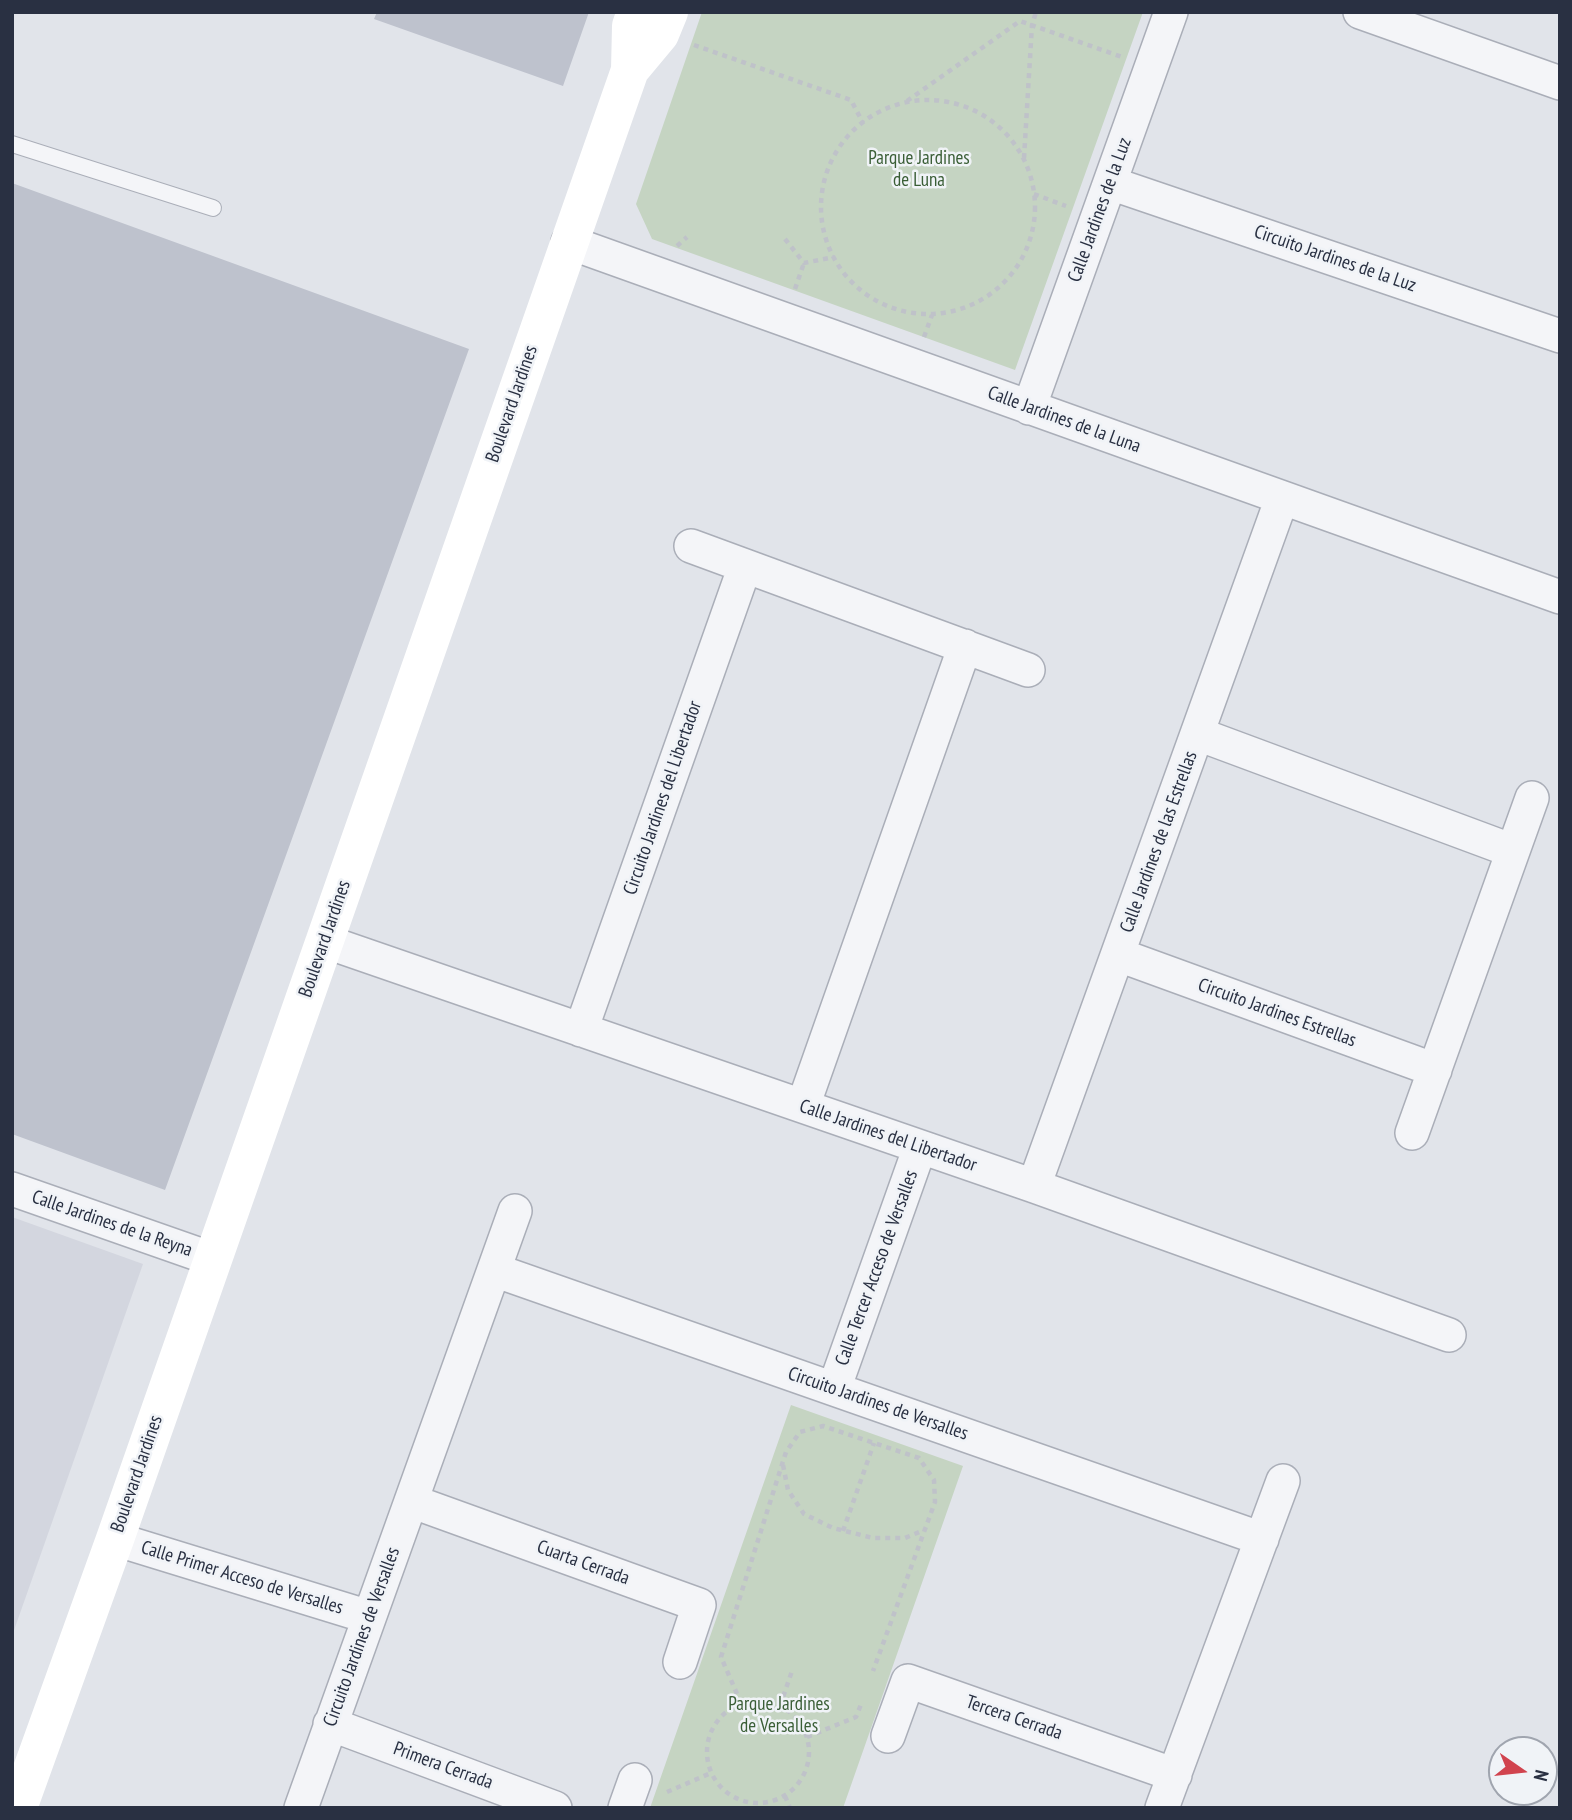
<!DOCTYPE html>
<style>
body{margin:0}
#map{position:relative;width:1572px;height:1820px;overflow:hidden;background:#e1e4ea;font-family:"PT Sans Narrow",sans-serif}
canvas{display:block}
.frame{position:absolute;inset:0;border:14px solid #293042;pointer-events:none}
.north{position:absolute;left:1488px;top:1736px;width:70px;height:70px;box-sizing:border-box;background:#f0f3f7;border:2px solid #a0a5af;border-radius:50%;rotate:104deg;font-size:19px;font-weight:700;line-height:28px;text-align:center;color:#293042}
.north::after{content:'';display:block;margin:auto;width:24px;height:32px;background:#d1434e;clip-path:polygon(50% 0,100% 100%,50% 72%,0 100%)}
</style>
<div id="map">
<canvas width="1572" height="1820"></canvas>
<div class="frame"></div>
<div class="north">N</div>
</div>
<script>
const c = document.querySelector('canvas').getContext('2d');
c.lineJoin = 'round';
function fillPath(path, color) {
  c.fillStyle = color;
  c.fill(path, 'evenodd');
}
function shape(rows) {
  const path = new Path2D();
  for (const r of rows) {
    if (r.length === 3) {
      path.moveTo(r[0] + r[2], r[1]);
      path.arc(r[0], r[1], r[2], 0, 2 * Math.PI);
      continue;
    }
    path.moveTo(r[0], r[1]);
    for (let i = 2; i < r.length; i += 2) path.lineTo(r[i], r[i + 1]);
  }
  return path;
}
function trace(path, color, width, dash) {
  c.strokeStyle = color;
  c.lineWidth = width;
  c.lineCap = dash ? 'butt' : 'round';
  c.setLineDash(dash || []);
  c.stroke(path);
}
function drawText(font, color, halo, rows, align = 'center') {
  c.font = font + ' "PT Sans Narrow",sans-serif';
  c.lineWidth = 5;
  c.setLineDash([]);
  c.textBaseline = 'middle';
  c.strokeStyle = halo;
  c.fillStyle = color;
  for (const [text, x, y, turn = 0] of rows) {
    c.save();
    c.translate(x, y);
    c.rotate((+turn || 0) * Math.PI / 180);
    c.textAlign = isNaN(turn) ? turn : align;
    if (halo) c.strokeText(text, 0, 0);
    c.fillText(text, 0, 0);
    c.restore();
  }
}
fillPath(shape([
 [12,1217,143,1264,12,1636]
]), '#d3d6df');
fillPath(shape([
 [702,12,1143,12,1015,370,652,239,636,204],
 [791,1405,963,1466,843,1808,650,1808]
]), '#c5d4c2');
fillPath(shape([
 [377,12,589,12,563,86,374,19],
 [12,183,469,349,165,1190,12,1134]
]), '#bec2cd');
const lane = shape([
 [12,144,213,208]
]);
const street = shape([
 [1360,12,1560,83],
 [1110,183,1560,336],
 [568,242,1560,597],
 [1029,408,1171,12],
 [691,546,1028,670],
 [1198,734,1513,851],
 [324,941,1034,1186,1449,1335],
 [1119,955,1435,1070],
 [581,1030,745,566],
 [803,1106,965,646],
 [1412,1133,1532,798],
 [1034,1186,1282,498],
 [12,1189,212,1259],
 [494,1270,1262,1539],
 [834,1389,920,1147],
 [411,1501,699,1605,680,1662],
 [115,1539,369,1617],
 [330,1724,555,1808],
 [888,1736,908,1681,1175,1775],
 [301,1808,515,1211],
 [625,1808,635,1780],
 [1162,1808,1283,1481]
]);
trace(lane, '#aaaeb8', 18);
trace(street, '#aaaeb8', 36);
trace(shape([
 [694,45,851,100,863,123],
 [928,207,107],
 [907,101,1020,21,1122,57],
 [1024,158,1032,25,1036,12],
 [1034,194,1066,206],
 [785,239,804,263,834,257],
 [677,246,687,237],
 [795,289,804,263],
 [924,337,932,315],
 [783,1465,788,1490,804,1514,833,1528,873,1538,905,1538,924,1530],
 [843,1531,874,1443],
 [758,1752,51],
 [741,1703,721,1657,786,1452,800,1432,823,1426,919,1458,934,1480,935,1502,873,1671],
 [780,1706,792,1671],
 [807,1737,856,1717,862,1702],
 [667,1792,711,1773],
 [785,1796,790,1808]
]), '#bfc2c9', 4.5, [5, 5]);
trace(lane, '#f4f5f8', 16);
trace(street, '#f4f5f8', 33);
trace(shape([
 [630,70,660,34,669,12],
 [18,1808,115,1539,630,70,631,26,636,12]
]), '#fff', 38);
drawText('19px', '#3a5e36', '#f0f3f7', [
 ["Parque Jardines",919,159],
 ["de Luna",919,181],
 ["Parque Jardines",779,1705],
 ["de Versalles",779,1727]
]);
drawText('19px', '#293042', '#f0f3f7', [
 ["Calle Jardines de la Luz",1100,210,-70],
 ["Circuito Jardines de la Luz",1335,259,19],
 ["Boulevard Jardines",512,404,-71],
 ["Calle Jardines de la Luna",1064,420,20],
 ["Circuito Jardines del Libertador",663,798,-71],
 ["Calle Jardines de las Estrellas",1159,842,-70],
 ["Boulevard Jardines",325,939,-71],
 ["Circuito Jardines Estrellas",1277,1013,20],
 ["Calle Jardines del Libertador",888,1136,19],
 ["Calle Jardines de la Reyna",112,1224,19],
 ["Calle Tercer Acceso de Versalles",877,1268,-70],
 ["Circuito Jardines de Versalles",878,1404,19],
 ["Boulevard Jardines",137,1474,-71],
 ["Cuarta Cerrada",583,1563,20],
 ["Calle Primer Acceso de Versalles",242,1578,17],
 ["Circuito Jardines de Versalles",362,1637,-70],
 ["Tercera Cerrada",1014,1718,19],
 ["Primera Cerrada",443,1766,20]
]);
</script>
